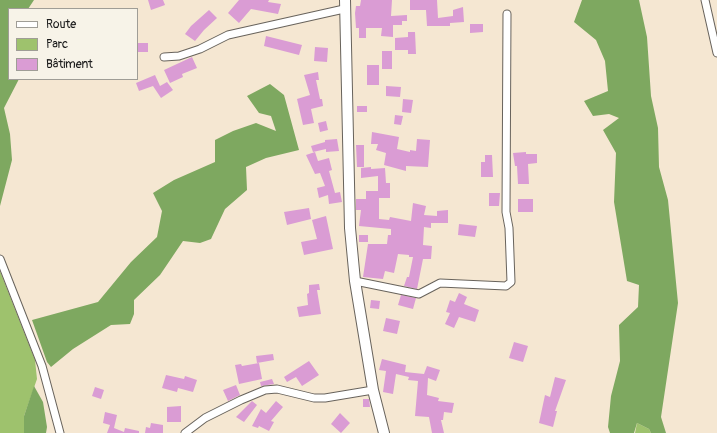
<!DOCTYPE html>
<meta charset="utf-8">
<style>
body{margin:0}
#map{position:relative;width:717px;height:433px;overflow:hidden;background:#f5e7d2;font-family:Pangolin,sans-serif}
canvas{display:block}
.legend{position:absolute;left:8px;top:8px;width:130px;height:72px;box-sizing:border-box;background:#f7f3e8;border:1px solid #9f9d96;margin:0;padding:5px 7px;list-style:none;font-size:12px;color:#1c1c1c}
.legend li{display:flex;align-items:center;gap:8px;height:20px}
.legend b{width:20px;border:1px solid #9f9d96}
</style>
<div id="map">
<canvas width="717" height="433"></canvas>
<ul class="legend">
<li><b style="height:5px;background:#fff"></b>Route</li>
<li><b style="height:11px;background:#9ec26d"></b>Parc</li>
<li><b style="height:11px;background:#da9cd4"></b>Bâtiment</li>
</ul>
</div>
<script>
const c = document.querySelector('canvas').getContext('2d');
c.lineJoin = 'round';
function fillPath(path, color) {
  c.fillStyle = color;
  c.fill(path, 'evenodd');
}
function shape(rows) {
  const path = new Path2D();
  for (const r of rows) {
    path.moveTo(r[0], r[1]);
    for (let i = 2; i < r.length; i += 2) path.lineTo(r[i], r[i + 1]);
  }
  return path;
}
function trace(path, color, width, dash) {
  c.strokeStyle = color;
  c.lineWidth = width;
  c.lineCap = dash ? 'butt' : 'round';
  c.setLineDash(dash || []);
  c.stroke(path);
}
fillPath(shape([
 [0,271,35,360,37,379,24,416,24,433,0,433],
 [637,423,649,429,651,433,635,433]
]), '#9ec26d');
fillPath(shape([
 [0,0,34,0,28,9,9,9,9,79,19,79,4,108,10,134,12,160,0,206],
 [582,0,639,0,647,37,651,96,658,128,659,167,668,200,678,303,661,417,666,433,651,433,649,429,637,423,634,433,610,433,608,427,611,396,620,361,619,325,638,307,639,285,627,281,614,202,616,153,603,130,619,118,609,114,593,116,584,101,608,91,605,61,596,40,574,22],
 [270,84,284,95,299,150,266,158,246,167,247,190,225,209,211,239,200,243,183,241,160,275,134,300,134,314,130,324,111,325,73,349,51,367,47,362,32,320,98,302,131,262,157,237,162,211,153,193,174,180,215,162,215,140,233,131,256,123,276,131,271,116,259,113,247,96],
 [34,386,43,402,47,427,46,433,24,433,24,416]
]), '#7ea860');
fillPath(shape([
 [148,0,163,0,165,5,151,10],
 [239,0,269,0,268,2,281,4,278,14,251,9,239,23,228,13],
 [361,0,392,0,391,16,407,15,407,21,402,21,402,25,393,25,393,37,381,36,382,28,366,28,366,38,359,38,359,28,356,28,355,13,356,6,360,6],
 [410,0,437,0,438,18,453,16,453,10,463,7,464,22,450,23,450,26,427,26,426,10,410,10],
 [209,10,217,18,204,30,195,41,185,34,191,26],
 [470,24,483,24,483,32,470,33],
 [408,32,415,32,416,54,408,54,408,50,395,50,395,38,408,37],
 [266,36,302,45,299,55,264,46],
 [137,43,148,43,148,52,137,52],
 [315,47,328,48,327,62,314,61],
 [382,51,392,51,392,69,382,69],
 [192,57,197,68,182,74,183,77,170,83,164,70],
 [367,65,379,65,379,85,367,85],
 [318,72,319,80,316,80,320,99,322,99,323,106,311,109,314,123,303,125,297,99,310,95,304,75],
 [155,75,160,86,167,82,173,90,161,98,153,86,139,91,136,83],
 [386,86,401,87,400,97,386,96],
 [403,99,413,100,411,113,402,112],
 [357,106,367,106,367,112,357,112],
 [395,115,403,116,401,125,394,124],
 [326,121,328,130,320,132,318,123],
 [372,132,399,137,397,149,410,152,410,150,416,151,417,139,430,140,428,167,406,166,406,171,384,165,386,153,376,150,378,144,371,144],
 [337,139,339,151,326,152,326,149,313,152,311,146,325,142,325,140],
 [356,145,364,145,364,167,357,167],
 [315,152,318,161,329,158,332,170,329,171,335,193,340,192,342,202,329,204,328,195,319,198,317,188,325,186,320,173,315,174,306,155],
 [526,152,526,154,537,154,537,163,528,164,529,184,518,184,517,166,515,166,513,153],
 [485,155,492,155,493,177,481,177,481,162,485,162],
 [371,167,371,169,385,168,386,183,390,183,390,198,379,198,379,219,389,220,390,217,411,221,413,203,426,206,424,215,437,216,437,211,448,210,448,223,431,223,431,228,424,227,423,245,432,246,431,259,423,259,417,289,404,286,407,277,409,277,413,257,409,257,409,255,398,254,394,273,385,271,383,279,363,277,368,244,387,244,388,235,391,235,391,229,359,226,361,210,356,210,356,199,366,199,366,191,378,191,378,176,361,178,361,168],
 [489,193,500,193,499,206,489,206],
 [518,199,533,199,533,212,518,212],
 [309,208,311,219,287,225,284,212],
 [326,216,333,249,304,255,301,242,317,239,312,220],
 [459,224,477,226,475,237,458,235],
 [359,235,368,235,368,242,359,242],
 [319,284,320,290,317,290,321,314,299,317,297,307,308,305,307,294,309,293,309,285],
 [459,293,467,297,464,304,479,310,475,322,459,317,454,328,445,324,450,313,446,312,450,300,455,302],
 [401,295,416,298,413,309,398,305],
 [371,300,380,301,379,309,370,308],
 [386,318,400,321,397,334,383,331],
 [514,342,528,346,523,362,509,358],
 [273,354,274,360,257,363,256,356],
 [382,359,406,365,405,372,424,374,427,366,440,370,436,381,428,378,427,395,439,398,438,401,454,403,452,413,444,412,443,420,441,420,444,433,432,433,429,417,415,416,418,381,408,380,409,377,396,374,393,394,383,392,386,371,379,370],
 [309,361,319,375,302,386,296,377,287,382,284,377],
 [259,363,262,379,239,384,235,365,241,364,242,366],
 [166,375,184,379,185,376,197,380,193,392,178,388,177,392,162,388],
 [555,377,566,380,555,411,557,411,553,427,539,423,545,395,550,397],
 [272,379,274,384,261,386,260,382],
 [236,385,240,395,228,401,223,390],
 [95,387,104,390,101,399,92,396],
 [363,399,369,399,370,407,363,407],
 [252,401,257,405,244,422,236,417],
 [276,401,283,407,271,421,274,422,269,431,259,426,258,428,252,426,261,409,266,413],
 [181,406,181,422,167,422,167,407],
 [105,412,117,415,114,428,124,432,125,428,139,431,139,433,107,433,110,425,103,423],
 [340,413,350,423,341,433,331,424],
 [151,423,163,425,163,433,145,433,146,427,150,428]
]), '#da9cd4');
const street = shape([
 [705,0,717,53],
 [164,57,179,56,200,49,228,35,344,9],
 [0,259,42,366,60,433],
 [355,281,419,294,440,283,506,286,511,282,509,228,506,212,507,14],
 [185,433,205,418,241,400,265,390,277,389,314,398,325,398,373,390]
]);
const secondary = shape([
 [345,0,350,228,355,281,373,390,384,433]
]);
trace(street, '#68635c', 9);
trace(secondary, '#68635c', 12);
trace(street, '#fff', 7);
trace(secondary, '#fff', 10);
</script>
